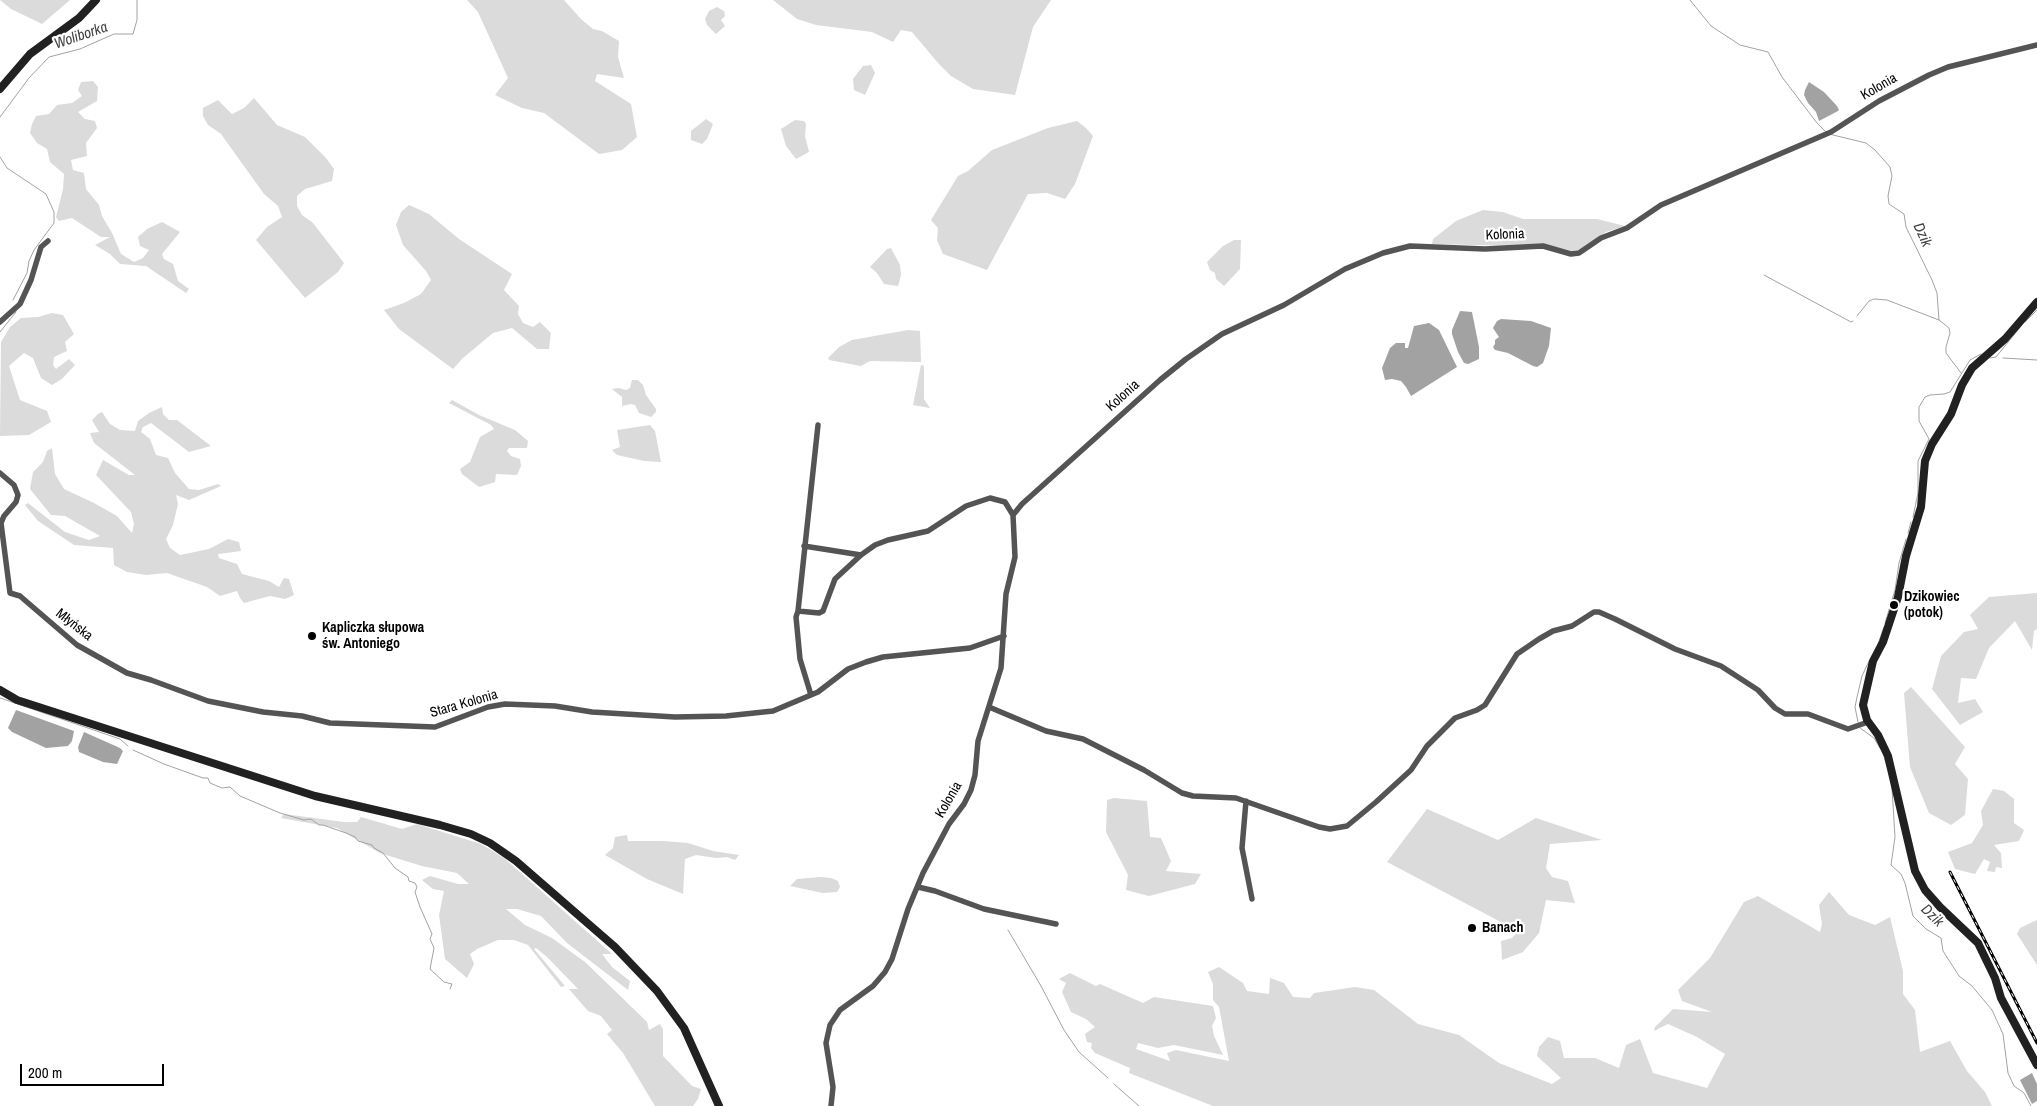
<!DOCTYPE html>
<meta charset="utf-8">
<style>
body{margin:0}
#map{position:relative;width:2037px;height:1106px;overflow:hidden;background:#fff;font-family:"Archivo Narrow",sans-serif}
canvas{display:block}
.scale{position:absolute;left:20px;top:1064px;width:144px;height:22px;box-sizing:border-box;border:2px solid #000;border-top:0;padding-left:6px;font-size:15px;line-height:18px;white-space:nowrap;color:#000;-webkit-text-stroke:4px #fff;paint-order:stroke}
</style>
<div id="map">
<canvas width="2037" height="1106"></canvas>
<div class="scale">200 m</div>
</div>
<script>
const c = document.querySelector('canvas').getContext('2d');
c.lineJoin = 'round';
function fillPath(path, color) {
  c.fillStyle = color;
  c.fill(path, 'evenodd');
}
function shape(rows) {
  const path = new Path2D();
  for (const r of rows) {
    path.moveTo(r[0], r[1]);
    for (let i = 2; i < r.length; i += 2) path.lineTo(r[i], r[i + 1]);
  }
  return path;
}
function trace(path, color, width, dash) {
  c.strokeStyle = color;
  c.lineWidth = width;
  c.lineCap = dash ? 'butt' : 'round';
  c.setLineDash(dash || []);
  c.stroke(path);
}
function drawText(font, color, halo, rows, align = 'center') {
  c.font = font + ' "Archivo Narrow",sans-serif';
  c.lineWidth = 4.5;
  c.setLineDash([]);
  c.textBaseline = 'middle';
  c.strokeStyle = halo;
  c.fillStyle = color;
  for (const [text, x, y, turn = 0] of rows) {
    c.save();
    c.translate(x, y);
    c.rotate((+turn || 0) * Math.PI / 180);
    c.textAlign = isNaN(turn) ? turn : align;
    if (halo) c.strokeText(text, 0, 0);
    c.fillText(text, 0, 0);
    c.restore();
  }
}
fillPath(shape([
 [0,0,70,0,42,24,11,9],
 [467,0,564,0,581,19,593,29,602,31,619,41,618,57,624,78,597,74,595,81,631,104,637,137,622,150,599,154,544,113,522,108,495,95,508,78,478,12],
 [773,0,1051,0,1033,27,1015,95,973,89,951,76,938,63,912,32,901,30,893,42,872,32,816,25,797,19],
 [717,7,724,11,725,16,721,20,725,26,716,34,707,25,705,19,709,11],
 [871,65,875,73,865,95,854,90,853,79,863,66],
 [93,81,98,87,97,101,78,112,85,119,95,121,97,128,86,143,87,156,71,160,73,170,84,173,86,189,99,205,102,216,112,233,121,254,134,262,143,258,149,250,140,246,138,237,147,229,162,222,180,232,162,254,164,259,173,264,178,281,189,289,186,293,146,266,120,264,110,254,95,245,110,237,101,237,72,218,59,221,56,217,63,189,64,174,50,162,47,149,37,143,30,133,32,124,36,116,49,114,57,105,72,103,82,96,78,90,81,82],
 [254,98,277,125,305,137,326,158,334,169,332,181,305,189,297,196,297,206,302,215,313,223,344,263,338,272,305,298,256,240,267,227,282,217,278,206,264,194,221,134,208,125,203,116,203,108,218,100,232,114,244,108],
 [706,119,713,124,707,139,702,144,691,140,691,131],
 [795,120,804,121,806,124,805,136,809,152,796,159,786,146,781,129],
 [1077,121,1086,128,1093,136,1075,184,1065,199,1047,193,1028,194,987,270,943,254,937,240,938,228,931,220,958,176,968,171,992,150,1048,128],
 [409,205,429,214,459,239,512,274,504,290,519,306,518,314,523,323,533,327,540,322,551,333,549,349,537,349,512,328,493,333,463,358,453,369,399,329,384,310,404,303,421,294,431,280,426,271,403,245,396,225,401,212],
 [1483,210,1503,212,1523,219,1597,219,1625,226,1606,232,1583,249,1572,251,1544,244,1515,246,1432,244,1433,239,1456,221],
 [1234,240,1241,240,1240,269,1224,286,1216,279,1215,273,1210,270,1207,262,1223,246],
 [891,248,900,265,901,275,898,286,884,284,877,273,870,267,887,249],
 [52,313,63,315,74,334,65,342,67,351,54,357,53,365,56,369,69,359,75,365,62,379,52,385,41,378,33,358,24,353,9,366,20,400,47,411,51,422,29,435,0,436,1,342,10,327,21,318,38,317],
 [908,330,920,331,921,362,870,361,861,366,829,360,828,358,839,347,852,340],
 [921,365,924,366,924,399,930,408,913,405],
 [632,380,638,380,643,385,646,395,656,409,656,412,651,417,639,413,635,405,631,404,622,406,622,397,612,389,619,388,626,390,630,388],
 [452,400,479,415,515,430,528,441,527,448,509,448,507,451,511,456,520,459,521,466,517,475,496,474,495,482,479,487,462,474,460,469,470,462,480,437,494,429,491,425,449,403],
 [162,407,163,414,169,420,177,420,211,446,189,452,151,423,143,427,141,432,150,439,156,455,168,458,175,473,189,489,199,490,218,484,221,486,189,500,176,495,178,504,173,525,166,539,170,548,180,555,209,549,228,539,239,542,241,551,218,554,219,558,237,564,242,574,269,581,279,587,284,578,289,579,294,595,285,599,270,596,244,603,240,598,237,591,220,596,207,587,167,573,146,575,127,572,114,565,113,548,74,545,38,521,25,505,28,503,65,532,89,540,100,536,65,516,51,515,30,489,33,472,43,462,47,451,52,448,55,474,64,489,94,503,117,516,132,533,134,524,131,512,96,475,103,460,129,475,135,475,94,443,90,433,99,432,92,420,98,414,102,412,110,424,120,430,135,431,138,421,149,413],
 [650,425,655,431,661,462,644,461,617,455,612,450,620,447,617,430],
 [2037,593,2037,629,2034,631,2032,650,2015,621,1989,648,1976,679,1961,678,1958,703,1975,699,1983,712,1960,725,1932,689,1941,656,1964,632,1978,629,1970,615,1989,597],
 [1911,687,1965,747,1955,764,1968,779,1965,815,1951,825,1929,813,1910,767,1904,693],
 [1993,789,2004,791,2014,799,2014,823,2024,830,2019,841,1994,845,2001,853,2002,868,1996,867,1995,872,1987,871,1990,862,1984,859,1975,874,1955,869,1948,852,1972,843,1983,825,1981,811],
 [1114,798,1147,801,1150,837,1161,838,1171,861,1166,871,1201,874,1195,884,1149,896,1126,890,1128,875,1106,832,1107,800],
 [1427,809,1498,840,1536,818,1602,840,1550,844,1546,868,1552,877,1568,881,1575,903,1546,900,1539,933,1523,952,1502,960,1501,941,1512,938,1518,931,1387,862],
 [284,814,344,822,357,822,361,817,402,829,417,824,481,844,504,858,612,954,602,954,612,967,630,981,628,990,567,943,541,916,517,909,506,909,525,925,552,938,585,962,642,1017,647,1022,649,1030,660,1024,663,1029,663,1056,692,1086,701,1089,698,1099,693,1106,655,1106,623,1053,607,1034,612,1030,601,1016,588,1011,569,989,578,989,547,957,536,948,534,949,565,986,561,987,528,945,514,940,498,940,477,949,470,954,474,964,467,978,445,959,439,915,444,891,433,889,422,880,430,876,458,884,469,884,457,873,422,866,399,859,380,853,337,828,281,818],
 [627,835,628,841,663,841,688,843,713,851,739,855,735,860,727,857,716,858,696,855,685,859,683,894,647,879,605,855,613,848,615,837],
 [821,877,831,878,838,881,840,887,837,892,823,893,790,886,797,879],
 [1829,892,1849,915,1875,925,1890,917,1903,971,1903,994,1915,1010,1920,1052,1950,1041,1967,1071,1985,1092,1992,1106,1213,1106,1129,1073,1130,1068,1095,1053,1091,1048,1092,1043,1087,1042,1085,1034,1095,1027,1086,1019,1071,1012,1062,992,1066,983,1059,979,1070,973,1096,986,1100,984,1143,1003,1154,997,1213,1006,1216,1018,1212,1026,1214,1036,1223,1055,1174,1045,1158,1048,1138,1043,1136,1049,1170,1061,1167,1053,1176,1050,1229,1061,1219,1007,1213,1000,1213,984,1208,972,1219,967,1243,983,1247,991,1269,994,1270,978,1284,983,1293,997,1310,998,1314,993,1355,987,1374,990,1418,1024,1459,1035,1499,1063,1552,1084,1561,1078,1537,1056,1539,1047,1548,1037,1560,1041,1564,1058,1595,1058,1619,1068,1626,1045,1640,1039,1653,1073,1707,1088,1725,1054,1697,1037,1668,1024,1654,1031,1655,1027,1673,1009,1712,1012,1682,1001,1678,990,1710,958,1744,902,1758,896,1820,932,1822,924,1819,905],
 [2037,920,2037,965,2017,934,2020,928]
]), '#dbdbdb');
fillPath(shape([
 [1809,82,1824,92,1837,106,1839,110,1838,111,1819,121,1816,112,1808,103,1804,95,1805,90],
 [1460,311,1472,312,1479,347,1479,359,1468,364,1464,363,1458,352,1452,334,1452,330],
 [1501,319,1531,321,1551,328,1549,346,1543,363,1537,367,1533,366,1508,353,1495,350,1493,347,1495,344,1495,340,1499,337,1493,328,1497,321],
 [1429,323,1439,330,1457,367,1411,396,1406,387,1401,381,1392,379,1385,380,1382,368,1390,348,1396,343,1405,343,1405,348,1408,348,1414,326],
 [16,710,74,731,72,741,68,746,46,748,12,732,8,728],
 [84,732,120,748,123,751,117,764,103,762,79,752,78,747],
 [2032,1073,2037,1084,2037,1101,2032,1104,2020,1080]
]), '#a2a2a2');
trace(shape([
 [1690,0,1711,26,1740,45,1768,52,1782,77,1817,123,1826,132],
 [0,117,29,78,49,57,80,49,114,34,133,34,137,20,137,0],
 [1829,134,1866,143,1875,150,1890,167,1892,176,1888,196,1889,204,1904,214,1906,227,1932,280,1937,293,1939,320,1949,328,1950,333,1946,347,1946,353,1961,373],
 [0,157,7,168,46,194,54,212,54,223,34,250,29,261,27,273,13,300],
 [1764,275,1851,322,1853,321],
 [1857,316,1869,301,1874,299,1887,300,1939,320],
 [2025,322,2037,310],
 [0,332,16,312],
 [1990,358,1996,357,2022,325],
 [2003,358,2037,360],
 [1913,517,1918,493,1918,461,1929,439,1919,421,1919,407,1925,397,1930,395,1944,394,1950,392,1970,360,1981,354],
 [1908,533,1911,522],
 [1885,623,1895,590,1899,563,1906,539],
 [1878,644,1884,627],
 [0,698,120,739,128,746],
 [1858,722,1855,707,1857,697,1862,676,1869,661],
 [1860,728,1874,738,1880,748],
 [133,750,164,764,203,778,208,778,210,783,222,788,230,787,240,796,280,813,304,820,311,819,319,825,323,825,346,833,355,837,358,841,372,845,374,848,383,853,395,868,408,877,409,881,415,883,417,887,415,892,420,907,432,934,430,939,434,948,430,969,444,982,452,984,450,989],
 [1884,756,1887,767],
 [1892,788,1895,837,1891,865,1901,874,1905,883,1913,916,1926,929,1941,938,1943,951,1959,976,1972,986,1992,1010,2003,1034,2008,1073,2014,1086,2024,1093,2031,1106],
 [1008,930,1041,986,1064,1030,1079,1052,1108,1078],
 [1114,1084,1139,1106]
]), '#a2a2a2', 1);
trace(shape([
 [0,322,20,304,31,280,41,247,48,241],
 [0,473,14,485,18,495,16,502,4,516,1,523,10,593,20,596,77,645,127,673,151,680,208,701,263,712,302,716,330,723,435,727,488,707,505,704,555,706,592,712,675,717,726,716,773,711,818,692,848,669,866,662,883,657,970,648,1004,636],
 [804,546,861,555,875,545,888,540,928,531,966,506,990,498,1005,502,1013,515],
 [798,611,819,613,823,611,835,579,861,555],
 [811,695,800,659,796,617,798,611,818,425],
 [989,707,1046,731,1083,739,1144,770,1182,793,1193,796,1236,798,1319,827,1330,829,1347,826,1376,802,1411,770,1427,746,1455,718,1477,710,1485,705,1517,654,1539,639,1553,631,1572,626,1594,612,1599,612,1615,619,1675,649,1721,666,1758,690,1775,708,1785,714,1808,714,1848,729,1868,722],
 [1246,801,1242,848,1252,899],
 [918,887,935,891,984,909,1056,924],
 [831,1106,833,1087,826,1043,830,1025,840,1010,873,986,885,972,892,959,908,909,923,873,949,824,964,804,971,790,975,775,978,741,1001,668,1006,594,1015,557,1013,515,1022,504,1160,380,1186,359,1222,334,1284,305,1345,269,1383,253,1410,246,1485,249,1543,246,1571,254,1579,253,1601,238,1627,228,1661,205,1831,132,1879,101,1929,75,1948,67,2037,45]
]), '#545454', 5.5);
trace(shape([
 [0,89,30,54,79,18,96,0],
 [2037,302,2005,339,1972,368,1962,385,1951,414,1932,444,1925,461,1921,507,1906,556,1898,597,1883,642,1873,661,1863,705,1867,720,1878,735,1888,756,1915,871,1925,890,1940,907,1978,943,1995,978,2001,998,2037,1065],
 [0,690,17,700,315,796,440,825,471,834,490,843,516,861,615,947,657,991,684,1028,719,1106]
]), '#212121', 8);
const rail = shape([
 [1950,872,2037,1043]
]);
trace(rail, '#000', 3);
trace(rail, '#fff', 1, [4]);
for (const [x, y, r, color] of [
 [1894,605,5,"#000"],
 [312,636,5,"#000"],
 [1472,928,5,"#000"]
]) {
  const dot = new Path2D();
  dot.arc(x, y, r, 0, 2 * Math.PI);
  c.fillStyle = color;
  c.fill(dot);
  trace(dot, '#fff', 2);
}
drawText('14px', '#000', '#fff', [
 ["Kolonia",1879,87,-30],
 ["Kolonia",1505,235,-2],
 ["Kolonia",1123,396,-42],
 ["Młyńska",74,625,38],
 ["Stara Kolonia",464,704,-16],
 ["Kolonia",949,800,-60]
]);
drawText('bold 14px', '#000', '#fff', [
 ["Dzikowiec",1904,597],
 ["(potok)",1904,613],
 ["Kapliczka słupowa",322,628],
 ["św. Antoniego",322,644],
 ["Banach",1482,928]
], 'left');
drawText('italic 15px', '#434343', '#fff', [
 ["Woliborka",81,36,-19],
 ["Dzik",1922,235,66],
 ["Dzik",1932,916,44]
]);
</script>
